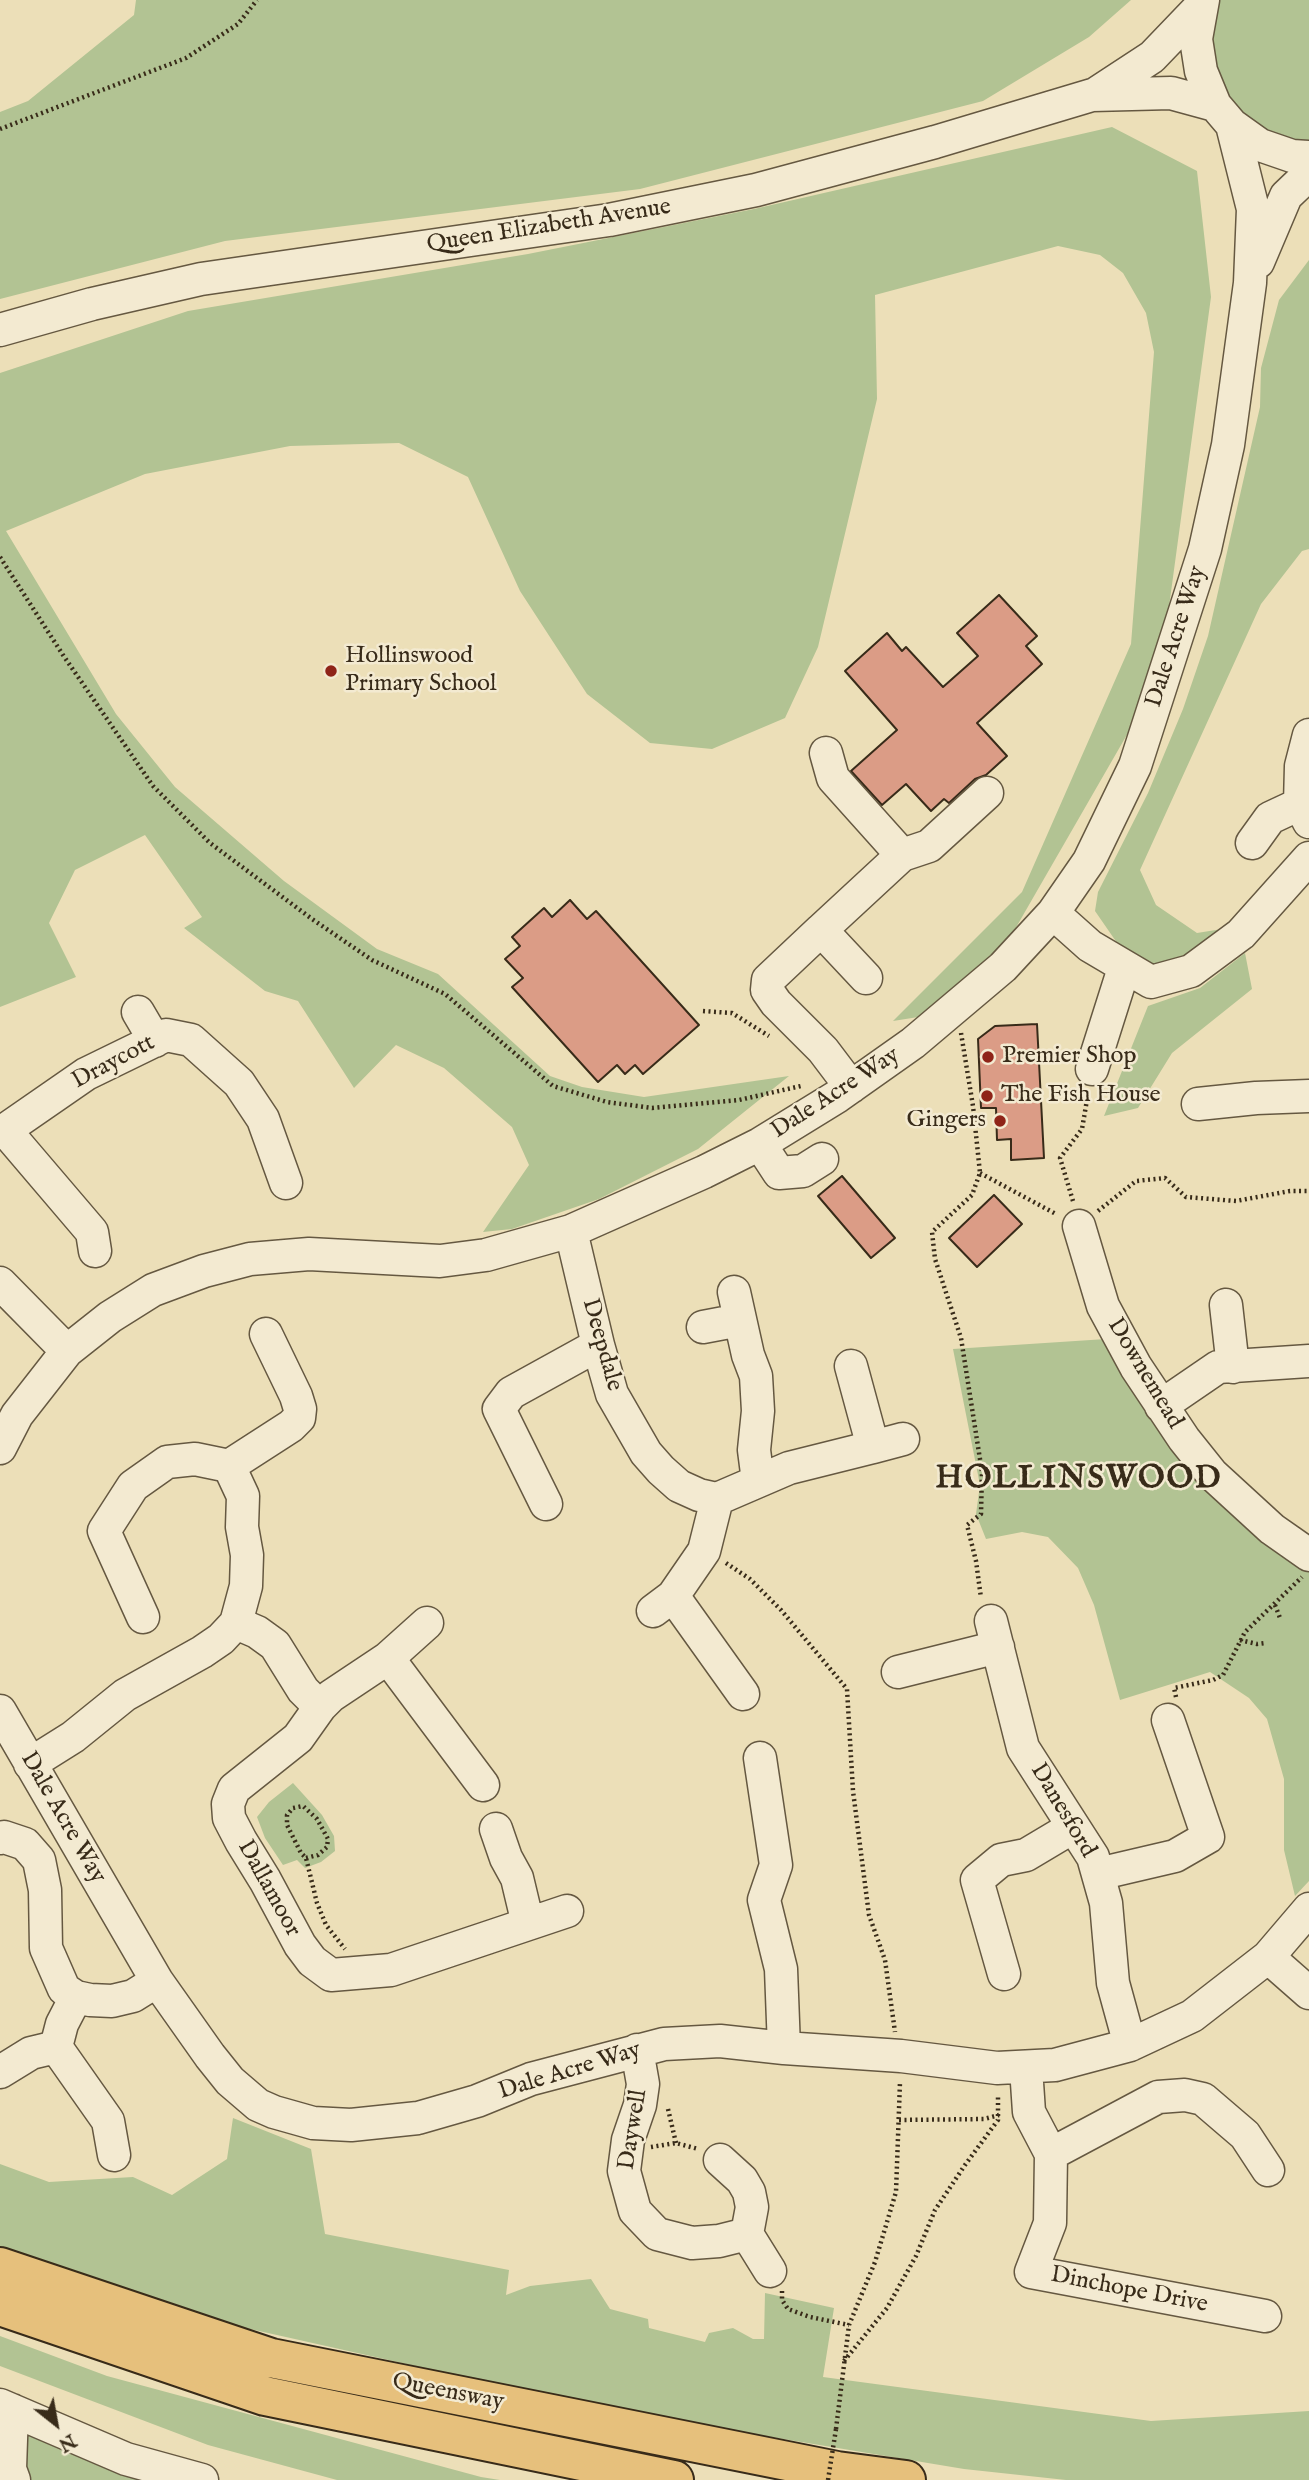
<!DOCTYPE html>
<style>
body{margin:0}
#map{position:relative;width:1309px;height:2480px;overflow:hidden;background:#ecdfb8;font-family:"IM FELL English",serif}
canvas{display:block}
.north{position:absolute;left:21px;top:2389px;width:70px;height:70px;-webkit-text-stroke:5px #f3ead1;paint-order:stroke;rotate:149deg;font-size:19px;font-weight:700;line-height:28px;text-align:center;color:#382b19}
.north::after{content:'';display:block;margin:auto;width:24px;height:32px;background:#382b19;clip-path:polygon(50% 0,100% 100%,50% 72%,0 100%)}
</style>
<div id="map">
<canvas width="1309" height="2480"></canvas>
<div class="north">N</div>
</div>
<script>
const c = document.querySelector('canvas').getContext('2d');
c.lineJoin = 'round';
function fillPath(path, color) {
  c.fillStyle = color;
  c.fill(path, 'evenodd');
}
function shape(rows) {
  const path = new Path2D();
  for (const r of rows) {
    path.moveTo(r[0], r[1]);
    for (let i = 2; i < r.length; i += 2) path.lineTo(r[i], r[i + 1]);
  }
  return path;
}
function trace(path, color, width, dash) {
  c.strokeStyle = color;
  c.lineWidth = width;
  c.lineCap = dash ? 'butt' : 'round';
  c.setLineDash(dash || []);
  c.stroke(path);
}
function drawText(font, color, halo, rows, align = 'center') {
  c.font = font + ' "IM FELL English",serif';
  c.lineWidth = 5;
  c.setLineDash([]);
  c.textBaseline = 'middle';
  c.strokeStyle = halo;
  c.fillStyle = color;
  for (const [text, x, y, turn = 0] of rows) {
    c.save();
    c.translate(x, y);
    c.rotate((+turn || 0) * Math.PI / 180);
    c.textAlign = isNaN(turn) ? turn : align;
    if (halo) c.strokeText(text, 0, 0);
    c.fillText(text, 0, 0);
    c.restore();
  }
}
fillPath(shape([
 [136,0,1131,0,1089,37,983,101,640,189,225,241,0,299,0,112,28,101,134,15],
 [1216,0,1309,0,1309,144,1266,134,1238,114,1219,87,1208,51],
 [1112,127,1197,171,1211,297,1168,614,1132,726,1003,950,931,1015,893,1021,1022,892,1131,644,1154,352,1146,313,1123,273,1100,255,1058,246,875,295,877,399,818,647,785,718,712,749,650,743,587,694,520,591,468,477,399,443,290,446,145,474,6,531,116,714,175,787,284,881,377,949,438,974,550,1076,582,1087,644,1097,789,1076,698,1149,599,1199,512,1229,483,1232,529,1165,512,1127,444,1068,396,1045,354,1088,298,1001,265,991,184,928,202,917,145,835,75,870,49,923,76,977,0,1007,0,373,188,311,528,254,754,209],
 [1309,260,1309,549,1302,551,1261,604,1140,870,1156,905,1197,933,1222,929,1178,962,1150,969,1124,953,1095,911,1098,892,1148,793,1183,709,1208,636,1260,407,1261,368,1279,300],
 [1245,953,1252,989,1172,1053,1138,1108,1104,1116,1148,1006,1200,988],
 [1106,1339,1309,1564,1309,1881,1295,1896,1284,1850,1284,1779,1267,1719,1249,1698,1210,1672,1120,1700,1094,1605,1078,1568,1048,1537,1022,1532,986,1539,976,1514,980,1485,953,1349],
 [293,1783,322,1815,334,1836,335,1851,321,1862,305,1868,297,1860,283,1865,265,1838,257,1817,269,1802],
 [233,2118,311,2149,325,2234,509,2270,506,2295,530,2286,591,2279,610,2309,648,2319,649,2328,705,2342,709,2333,733,2328,753,2339,764,2339,765,2293,834,2308,823,2377,1151,2421,1309,2411,1309,2480,1066,2480,964,2469,681,2422,487,2382,192,2316,0,2250,0,2164,49,2182,133,2177,172,2195,227,2159],
 [0,2336,107,2376,481,2477,500,2480,337,2480,208,2445,0,2366],
 [29,2434,166,2480,27,2480,21,2463]
]), '#b2c393');
const building = shape([
 [999,595,1037,636,1026,646,1042,664,977,723,1007,756,986,775,975,779,949,803,944,799,931,811,906,784,882,805,851,771,897,730,845,671,887,633,902,651,906,647,943,687,978,656,957,633,999,595],
 [570,900,587,919,596,911,699,1025,643,1074,635,1065,625,1074,617,1065,598,1082,512,987,523,978,505,959,520,946,512,937,544,908,552,917,570,900],
 [1037,1024,1044,1158,1011,1160,1011,1139,997,1140,996,1108,981,1108,978,1039,995,1026,1037,1024],
 [842,1176,895,1238,871,1258,818,1196,842,1176],
 [994,1195,1022,1224,977,1267,949,1238,994,1195]
]);
fillPath(building, '#db9c86');
trace(building, '#382b19', 2);
const minor = shape([
 [1203,0,1196,39,1201,71,1215,105,1232,125,1260,145,1292,156,1309,157],
 [1094,95,1152,57,1201,6],
 [1258,262,1286,196,1309,174],
 [0,330,92,304,201,279,609,220,756,190,935,142,1092,95,1171,93,1215,105],
 [1309,735,1301,766,1300,804,1309,822],
 [826,753,833,778,902,855],
 [1252,843,1270,818,1300,804],
 [1053,913,1090,946,1151,982,1191,971,1241,934,1309,858],
 [821,930,902,855,929,846,987,793],
 [138,1012,155,1041],
 [1092,1069,1124,968],
 [851,1087,823,1050,776,1003,767,990,768,980,821,930,866,978],
 [1198,1104,1256,1098,1309,1096],
 [5,1130,92,1232,95,1251],
 [0,1131,5,1130,86,1074,166,1035,191,1040,239,1083,263,1119,286,1183],
 [760,1144,779,1173,803,1171,822,1159],
 [1079,1226,1103,1306,1136,1367,1184,1439,1212,1474,1272,1529,1309,1555],
 [571,1231,598,1345,612,1394,646,1453,661,1470,679,1486,699,1495,717,1499,789,1468,873,1447],
 [0,1283,67,1351],
 [734,1292,748,1355,756,1376,758,1411,754,1450,758,1481],
 [1226,1305,1233,1367],
 [703,1327,740,1320],
 [851,1366,873,1447,903,1439],
 [1161,1406,1218,1367,1309,1361],
 [0,1448,17,1415,67,1351,110,1317,153,1290,204,1271,250,1259,309,1254,440,1261,486,1255,571,1231,704,1172,760,1144,838,1096,913,1043,1003,967,1053,913,1089,861,1135,766,1205,549,1228,445,1250,283,1253,209,1232,125],
 [229,1466,291,1426,299,1418,300,1409,296,1396,266,1334],
 [546,1504,499,1409,511,1393,598,1345],
 [673,1596,743,1694],
 [653,1611,673,1596,704,1551,717,1499],
 [991,1621,1023,1748,1093,1857,1106,1903,1113,1983,1130,2045],
 [236,1623,257,1632,275,1645,303,1690,320,1707,298,1738,234,1789,228,1804,229,1818,241,1841,265,1880,300,1945,312,1961,331,1975,391,1970,567,1911],
 [388,1658,483,1785],
 [898,1672,998,1647],
 [320,1707,331,1696,388,1658,427,1623],
 [0,1711,157,1981,210,2056,230,2081,258,2105,274,2112,313,2123,351,2125,418,2118,477,2101,531,2079,664,2044,720,2041,784,2048,901,2056,997,2068,1055,2065,1130,2045,1192,2016,1268,1957,1309,1909],
 [760,1758,776,1865,764,1900,781,1969,784,2048],
 [30,1764,73,1737,125,1695,202,1652,221,1639,236,1623,246,1586,247,1555,242,1527,243,1496,229,1466,195,1459,167,1462,133,1486,104,1531,143,1617],
 [496,1829,506,1858,517,1878,528,1924],
 [0,1838,4,1837,25,1844,39,1860,45,1890,46,1948,64,1989,76,1997,90,2000,112,2001,133,1996,157,1981],
 [1098,1874,1175,1856,1208,1837,1168,1720],
 [1268,1957,1309,1993],
 [1004,1974,977,1880,1001,1860,1026,1855,1073,1827],
 [76,1997,62,2024,56,2047,108,2121,114,2155],
 [637,2050,643,2084,640,2105,628,2140,624,2171,635,2211,657,2234,692,2243,719,2241,747,2234,752,2207,749,2192,742,2180,720,2160],
 [1026,2068,1029,2112,1051,2154],
 [0,2072,31,2053,56,2047],
 [747,2234,770,2271],
 [1265,2316,1031,2272,1050,2223,1051,2154,1158,2097,1185,2095,1203,2099,1245,2135,1268,2170],
 [0,2405,126,2459,202,2480],
 [12,2410,10,2469,14,2480]
]);
const highway = shape([
 [0,2267,271,2358,837,2471,906,2480],
 [0,2306,265,2396,674,2480]
]);
trace(minor, '#655841', 35);
trace(highway, '#382b19', 42);
trace(shape([
 [0,129,186,58,238,24,257,0],
 [0,557,63,655,153,786,210,843,312,919,372,960,445,994,553,1086,607,1102,652,1108,739,1100,801,1086],
 [703,1011,732,1013,769,1036],
 [961,1033,973,1106,980,1173,972,1195,932,1232,935,1259,961,1338,982,1472,981,1514,967,1525,976,1561,981,1598],
 [980,1173,1056,1214],
 [1073,1201,1060,1158,1082,1129,1088,1094],
 [1098,1211,1136,1181,1165,1178,1186,1197,1236,1201,1290,1191,1309,1191],
 [726,1563,750,1579,781,1610,847,1689,853,1791,869,1915,885,1960,895,2032],
 [1275,1605,1280,1618],
 [1240,1640,1257,1644,1265,1643],
 [1176,1697,1174,1688,1213,1680,1223,1675,1245,1632,1302,1577],
 [306,1858,318,1855,327,1847,328,1839,317,1819,303,1806,293,1808,287,1815,287,1825,301,1853,306,1858,317,1903,326,1925,345,1949],
 [668,2109,676,2143],
 [899,2120,984,2119,999,2115],
 [651,2147,676,2143,698,2149],
 [782,2291,782,2300,788,2309,810,2317,849,2325],
 [844,2361,887,2308,916,2256,935,2210,965,2165,998,2120,998,2094],
 [836,2429,849,2325,875,2262,896,2192,900,2082]
]), '#382b19', 4.5, [2, 3.5]);
trace(minor, '#f3ead1', 32);
trace(highway, '#e6c07c', 38);
trace(shape([
 [828,2480,836,2429]
]), '#382b19', 4.5, [2, 3.5]);
for (const [x, y, r, color] of [
 [331,671,7,"#8f2418"],
 [988,1057,7,"#8f2418"],
 [987,1096,7,"#8f2418"],
 [1000,1121,7,"#8f2418"]
]) {
  const dot = new Path2D();
  dot.arc(x, y, r, 0, 2 * Math.PI);
  c.fillStyle = color;
  c.fill(dot);
  trace(dot, '#f3ead1', 2.5);
}
drawText('24px', '#382b19', '#f3ead1', [
 ["Queen Elizabeth Avenue",549,227,-9],
 ["Dale Acre Way",1177,637,-72],
 ["Draycott",114,1063,-28],
 ["Dale Acre Way",836,1094,-33],
 ["Deepdale",601,1345,74],
 ["Downemead",1144,1374,59],
 ["Danesford",1062,1811,59],
 ["Dale Acre Way",62,1818,60],
 ["Dallamoor",268,1889,61],
 ["Dale Acre Way",570,2072,-17],
 ["Daywell",634,2130,-81],
 ["Dinchope Drive",1129,2291,11],
 ["Queensway",448,2393,11]
]);
drawText('24px', '#382b19', '#f3ead1', [
 ["Hollinswood",345,657],
 ["Primary School",345,685],
 ["Premier Shop",1002,1057],
 ["The Fish House",1001,1096],
 ["Gingers",986,1121,"right"]
], 'left');
c.letterSpacing = '2px';
drawText('bold 32px', '#382b19', '#f3ead1', [
 ["HOLLINSWOOD",1079,1480]
]);
c.letterSpacing = '0px';
</script>
